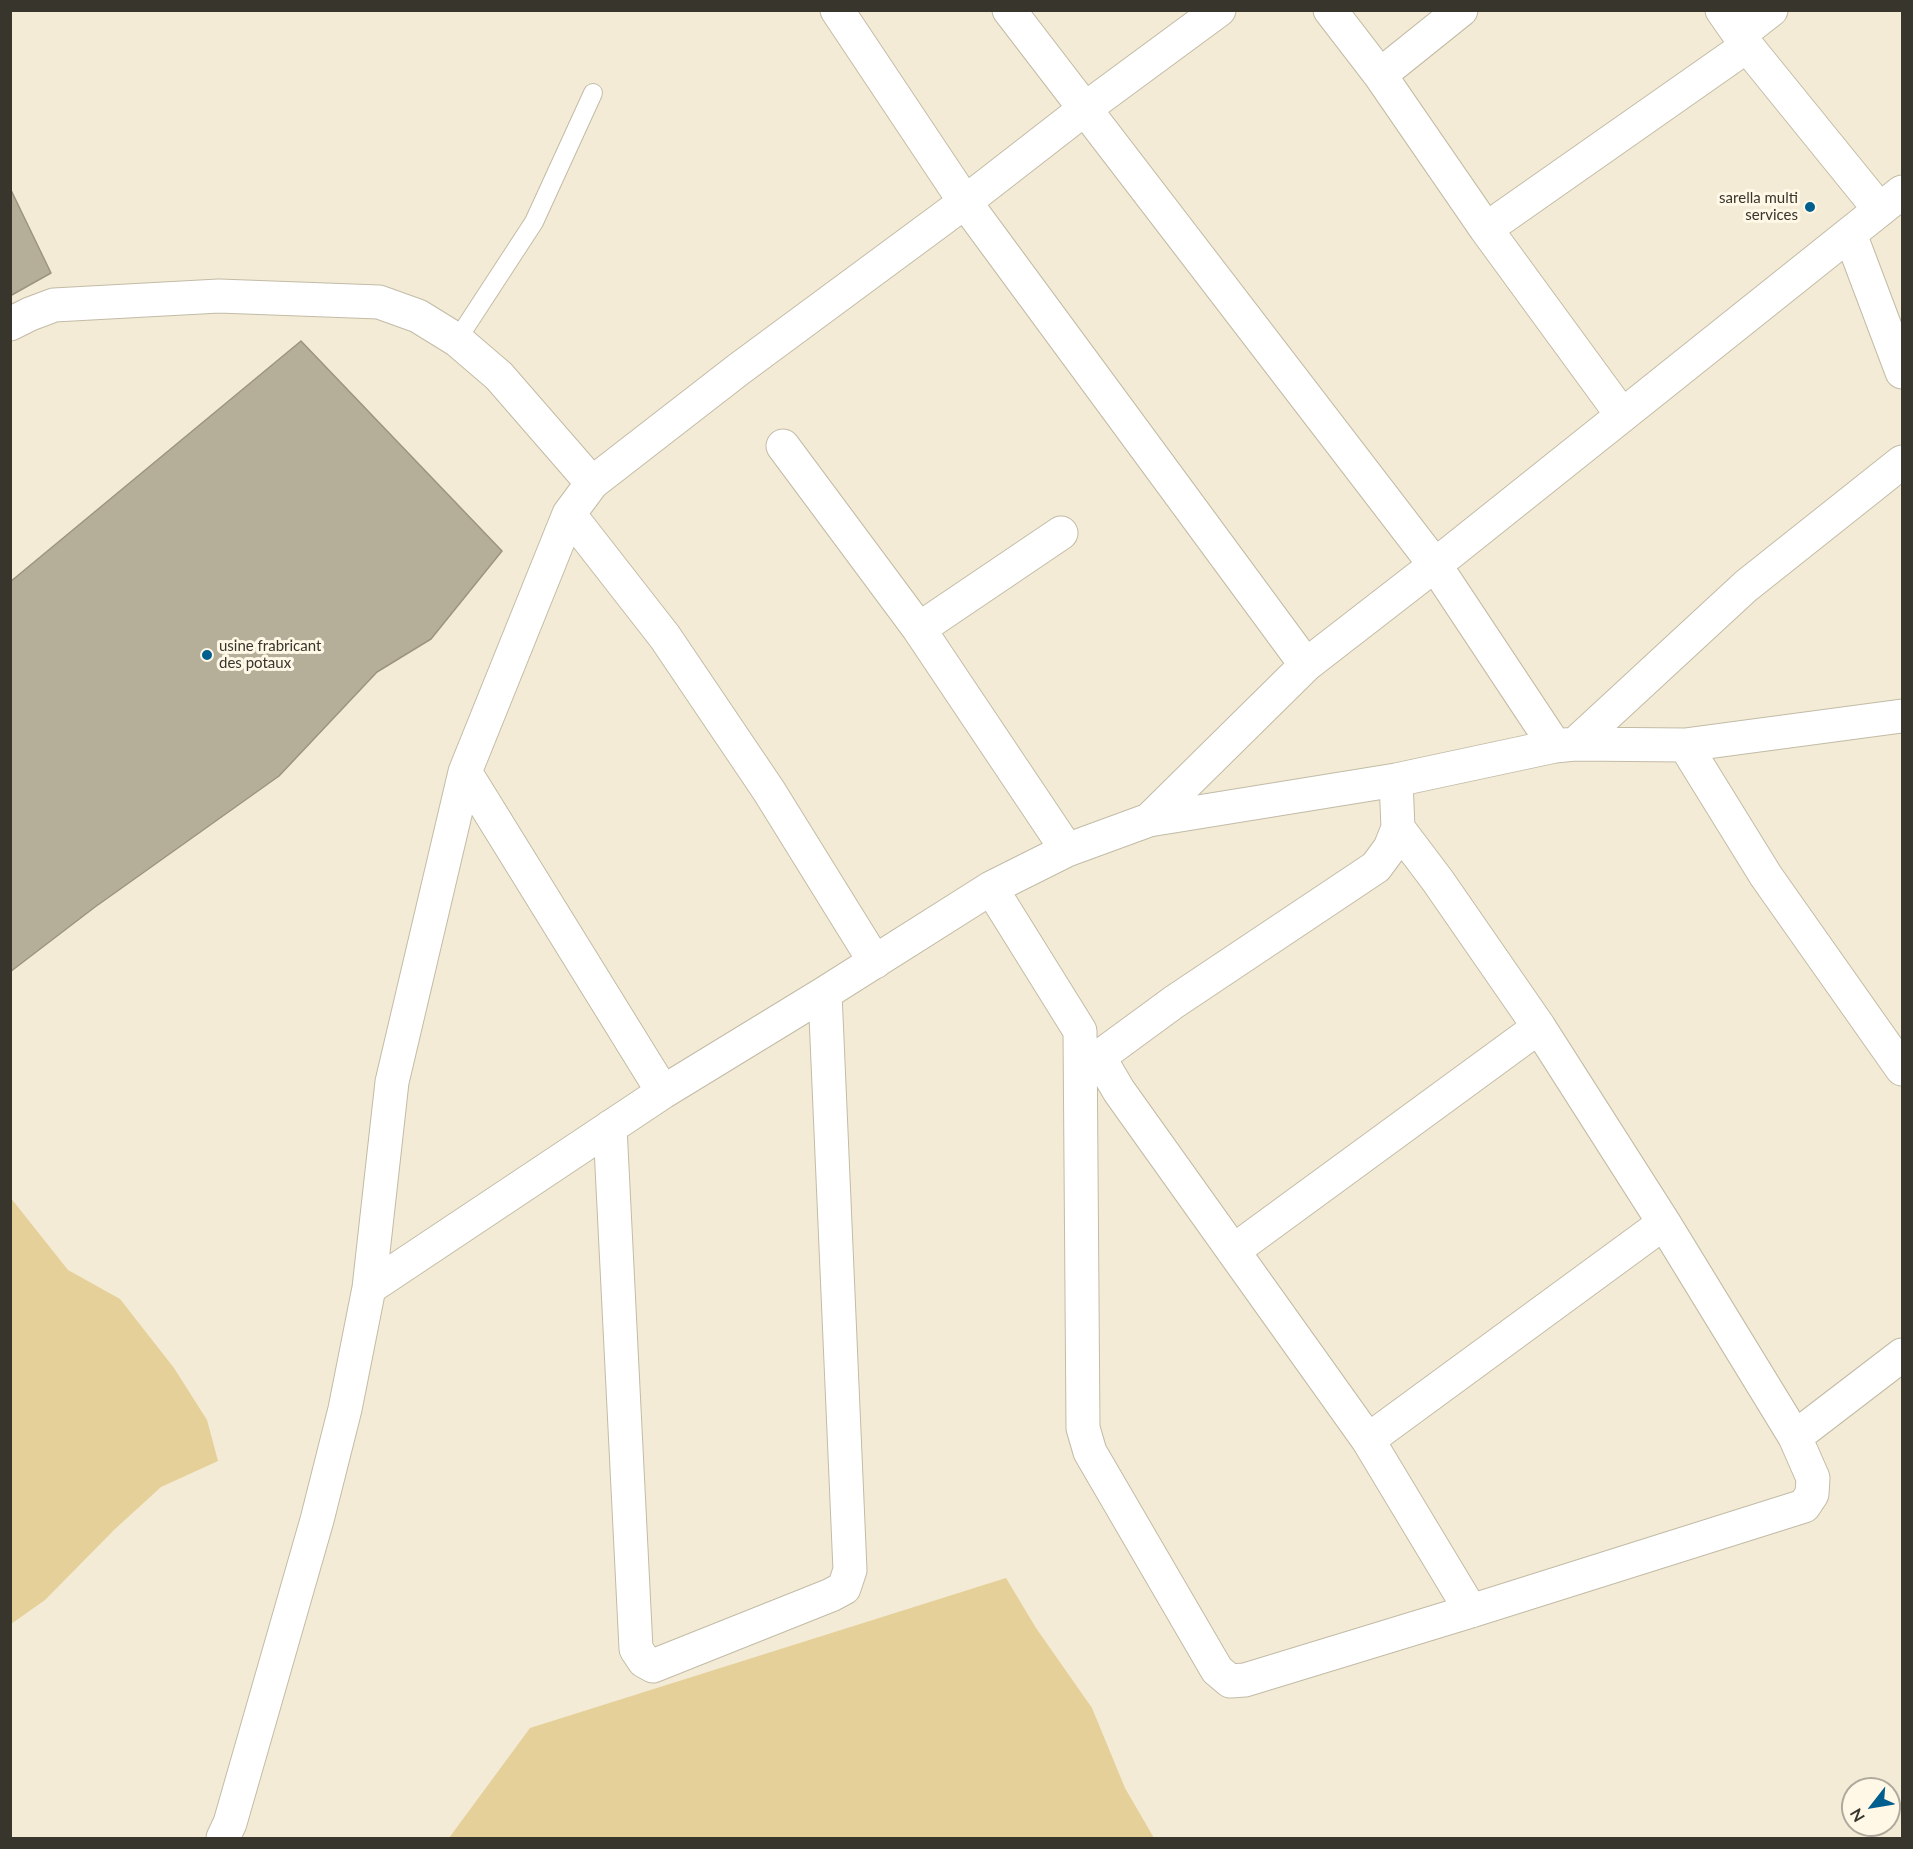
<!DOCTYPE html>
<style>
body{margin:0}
#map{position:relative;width:1913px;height:1849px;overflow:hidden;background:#f3ebd5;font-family:Lato,sans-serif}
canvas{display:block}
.frame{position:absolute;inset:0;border:12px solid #38352d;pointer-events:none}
.north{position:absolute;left:1841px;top:1777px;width:60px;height:60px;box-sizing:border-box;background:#fff8e7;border:2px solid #afaa9d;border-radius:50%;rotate:239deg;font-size:16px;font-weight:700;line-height:24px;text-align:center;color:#38352d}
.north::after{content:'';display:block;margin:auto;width:21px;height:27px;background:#005f8f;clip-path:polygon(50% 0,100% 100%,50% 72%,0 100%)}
</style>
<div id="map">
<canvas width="1913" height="1849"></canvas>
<div class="frame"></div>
<div class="north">N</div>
</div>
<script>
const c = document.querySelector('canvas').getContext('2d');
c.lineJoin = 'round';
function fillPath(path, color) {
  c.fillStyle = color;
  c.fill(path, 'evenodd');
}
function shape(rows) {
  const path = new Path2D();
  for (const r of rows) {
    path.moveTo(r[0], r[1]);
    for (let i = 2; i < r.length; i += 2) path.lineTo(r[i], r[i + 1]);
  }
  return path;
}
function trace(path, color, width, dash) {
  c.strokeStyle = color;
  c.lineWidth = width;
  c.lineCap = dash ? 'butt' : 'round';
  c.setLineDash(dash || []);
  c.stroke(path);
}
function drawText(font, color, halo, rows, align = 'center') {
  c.font = font + ' Lato,sans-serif';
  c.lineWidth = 6;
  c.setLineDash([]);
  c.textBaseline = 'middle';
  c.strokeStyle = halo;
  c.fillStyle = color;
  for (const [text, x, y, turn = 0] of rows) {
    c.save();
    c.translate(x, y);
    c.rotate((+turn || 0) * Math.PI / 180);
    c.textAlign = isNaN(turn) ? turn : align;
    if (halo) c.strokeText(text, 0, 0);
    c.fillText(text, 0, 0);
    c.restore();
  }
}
fillPath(shape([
 [10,1197,68,1270,120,1299,174,1368,207,1420,218,1461,161,1487,115,1529,45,1600,11,1624],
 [1006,1578,1036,1628,1092,1708,1125,1788,1154,1838,449,1838,530,1728]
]), '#e4d098');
const building = shape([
 [10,188,51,273,10,296,10,188],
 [301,341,502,551,431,639,377,672,279,776,95,907,10,972,10,582,301,341]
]);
fillPath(building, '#b5ae99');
trace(building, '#9c9480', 1.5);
const lane = shape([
 [457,340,534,222,593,93]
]);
const street = shape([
 [837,10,965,202,1306,665],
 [1009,10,1435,565,1555,746],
 [1330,10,1380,75,1486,229,1622,415],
 [1722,10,1747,46,1880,210],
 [1739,35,1771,10],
 [1380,75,1461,10],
 [1486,229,1747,46],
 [1850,234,1902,372],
 [10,324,30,314,54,305,219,296,379,302,418,316,457,340,499,376,592,483],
 [783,446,919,629,1067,850],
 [569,514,665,637,769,791,875,962],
 [919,629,1061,533],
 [1575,744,1746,586,1902,462],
 [1685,745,1766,876,1902,1069],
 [465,772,663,1092],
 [1149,820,1306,665,1435,565,1902,192],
 [1398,828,1390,848,1376,867,1174,1002,1099,1057,1119,1091,1368,1440,1471,1611],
 [991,888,1080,1031,1083,1428,1090,1452,1217,1670,1230,1681,1245,1680,1471,1611,1804,1506,1812,1494,1813,1478,1795,1437,1664,1223,1539,1027,1438,881,1398,828,1396,780],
 [610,1127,636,1649,644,1661,653,1666,831,1595,844,1588,850,1570,825,993],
 [1233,1251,1539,1027],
 [369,1288,392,1082,465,772,569,514,592,483,739,369,965,202,1086,108,1219,10],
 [1795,1437,1902,1355],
 [1368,1440,1664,1223],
 [223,1838,230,1823,317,1520,345,1409,369,1288,663,1092,825,993,991,888,1067,850,1149,820,1396,780,1555,746,1575,744,1685,745,1902,716]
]);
trace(lane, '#c2bba6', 20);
trace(street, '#c2bba6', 35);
trace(lane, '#fff', 18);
trace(street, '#fff', 33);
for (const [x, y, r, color] of [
 [1810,207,6,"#005f8f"],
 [207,655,6,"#005f8f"]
]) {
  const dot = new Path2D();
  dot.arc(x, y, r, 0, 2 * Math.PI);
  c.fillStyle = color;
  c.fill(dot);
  trace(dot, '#fff8e7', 2);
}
drawText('15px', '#38352d', '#fff8e7', [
 ["sarella multi",1798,198],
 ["services",1798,215],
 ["usine frabricant",219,646,"left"],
 ["des potaux",219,663,"left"]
], 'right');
</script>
